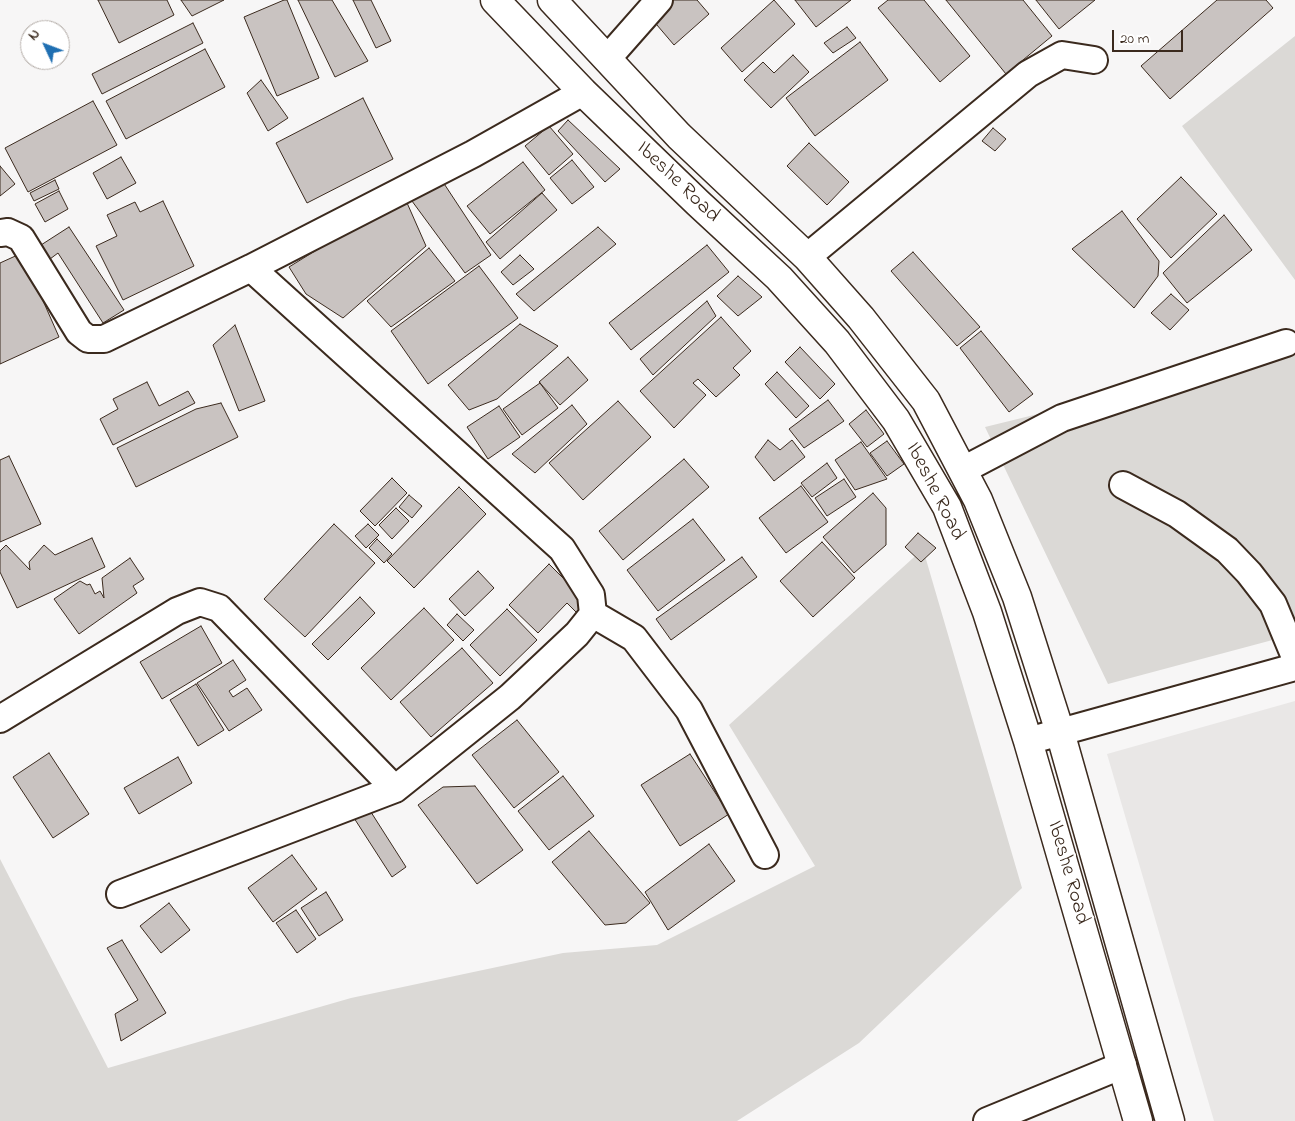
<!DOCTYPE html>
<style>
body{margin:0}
#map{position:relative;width:1295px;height:1121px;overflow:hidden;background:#f7f6f6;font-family:"Indie Flower",sans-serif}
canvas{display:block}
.north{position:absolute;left:20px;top:20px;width:50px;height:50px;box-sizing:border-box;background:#fff;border:1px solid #b1aaa5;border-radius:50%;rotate:313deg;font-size:14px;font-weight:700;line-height:20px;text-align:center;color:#3b2a1e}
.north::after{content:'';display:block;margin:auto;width:18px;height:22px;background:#1f6fb2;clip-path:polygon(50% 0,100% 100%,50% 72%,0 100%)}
.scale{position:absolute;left:1112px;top:30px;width:71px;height:22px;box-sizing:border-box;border:2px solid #3b2a1e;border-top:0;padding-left:6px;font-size:15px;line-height:18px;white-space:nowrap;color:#3b2a1e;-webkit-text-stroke:4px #fff;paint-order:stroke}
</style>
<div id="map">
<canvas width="1295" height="1121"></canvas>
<div class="north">N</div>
<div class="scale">20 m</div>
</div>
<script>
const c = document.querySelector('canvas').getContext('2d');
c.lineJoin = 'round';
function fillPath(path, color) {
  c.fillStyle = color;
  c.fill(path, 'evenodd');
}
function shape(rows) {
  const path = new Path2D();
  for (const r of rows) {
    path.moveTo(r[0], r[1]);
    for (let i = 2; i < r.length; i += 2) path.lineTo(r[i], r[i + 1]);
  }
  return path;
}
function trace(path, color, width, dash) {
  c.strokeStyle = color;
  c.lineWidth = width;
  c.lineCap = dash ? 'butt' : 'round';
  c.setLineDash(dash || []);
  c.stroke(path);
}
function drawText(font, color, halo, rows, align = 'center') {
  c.font = font + ' "Indie Flower",sans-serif';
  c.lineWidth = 4.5;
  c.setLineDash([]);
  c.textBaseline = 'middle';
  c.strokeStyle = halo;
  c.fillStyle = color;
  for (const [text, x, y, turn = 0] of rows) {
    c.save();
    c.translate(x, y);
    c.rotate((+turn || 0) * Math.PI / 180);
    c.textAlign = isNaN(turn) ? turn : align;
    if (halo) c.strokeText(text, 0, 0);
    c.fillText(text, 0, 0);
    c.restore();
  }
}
fillPath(shape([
 [1295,701,1295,1121,1214,1121,1107,754]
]), '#e9e7e6');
fillPath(shape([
 [1295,36,1295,280,1182,126],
 [1295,351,1295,634,1108,684,985,427],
 [923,549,1022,888,859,1043,737,1121,0,1121,0,859,108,1068,351,998,563,953,657,945,815,866,729,725]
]), '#dbd9d6');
const building = shape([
 [98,0,167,0,174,15,119,43,98,0],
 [181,0,224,0,192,16,181,0],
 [284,0,287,0,319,78,277,96,244,17,284,0],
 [298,0,332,0,368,61,335,77,298,0],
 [353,0,371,0,391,41,376,48,353,0],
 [672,0,697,0,709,14,674,45,651,18,672,0],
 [774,0,795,24,742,72,721,48,774,0],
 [795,0,851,0,816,27,795,0],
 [888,0,924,0,970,56,940,82,878,8,888,0],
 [946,0,1023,0,1052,36,1006,74,946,0],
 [1036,0,1095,0,1059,29,1036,0],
 [1217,0,1266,0,1273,8,1170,99,1141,66,1217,0],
 [193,23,203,43,102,94,92,74,193,23],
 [847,27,856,38,833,53,824,43,847,27],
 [860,42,888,80,815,136,786,98,860,42],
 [205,49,225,87,126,139,106,101,205,49],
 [793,55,809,72,771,108,744,80,763,62,774,73,793,55],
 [261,80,288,118,268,131,247,93,261,80],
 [363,98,393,159,307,203,276,143,363,98],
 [93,101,117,145,28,192,5,148,93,101],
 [568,120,620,169,605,182,558,131,568,120],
 [549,126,573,154,549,175,525,146,549,126],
 [993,128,1006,139,995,151,982,141,993,128],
 [809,143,849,182,827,205,787,166,809,143],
 [121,157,136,183,107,199,93,173,121,157],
 [572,160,594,187,572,204,550,178,572,160],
 [523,162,545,190,490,234,467,206,523,162],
 [0,166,15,184,0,196,0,166],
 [439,176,491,255,465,273,409,197,439,176],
 [1181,177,1217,214,1171,258,1137,219,1181,177],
 [55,180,59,189,34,201,30,193,55,180],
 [59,191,68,209,45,222,35,204,59,191],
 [542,193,557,210,500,259,486,242,542,193],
 [404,196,426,246,343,318,306,294,289,267,404,196],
 [163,201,194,266,123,300,96,246,117,236,107,215,135,202,140,212,163,201],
 [1122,211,1159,261,1158,276,1134,308,1072,249,1122,211],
 [1224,215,1252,250,1187,303,1163,273,1224,215],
 [69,227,124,310,103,323,58,253,50,259,41,245,69,227],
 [598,227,616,244,534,311,516,294,598,227],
 [707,245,729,272,631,350,609,323,707,245],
 [429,248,455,281,391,327,367,301,429,248],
 [913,252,980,327,957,346,891,271,913,252],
 [22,253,59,337,0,364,0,263,22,253],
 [520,255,534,269,513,285,501,272,520,255],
 [479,266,518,318,428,384,391,331,479,266],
 [738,276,762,297,738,316,717,296,738,276],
 [1171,294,1189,310,1170,330,1151,313,1171,294],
 [707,301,716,316,653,375,640,359,707,301],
 [721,317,751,351,733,368,740,375,716,397,698,379,693,383,706,395,674,428,640,391,721,317],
 [520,324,558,346,497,399,469,410,448,385,520,324],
 [235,325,265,401,239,411,213,345,235,325],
 [981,331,1033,394,1009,412,960,348,981,331],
 [800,347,835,384,820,399,785,362,800,347],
 [568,357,588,380,560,405,539,382,568,357],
 [777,372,809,406,796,418,765,384,777,372],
 [147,382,159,406,188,391,195,403,113,445,100,419,118,409,113,399,147,382],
 [540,383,558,408,522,435,503,409,540,383],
 [828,400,844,421,804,448,789,429,828,400],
 [618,401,651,437,583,500,549,463,618,401],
 [221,403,238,437,136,487,117,448,196,409,221,403],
 [572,405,587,424,535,473,512,454,572,405],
 [499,406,520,437,488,459,467,427,499,406],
 [866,410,884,434,867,447,849,424,866,410],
 [768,440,780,450,792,440,805,457,774,481,755,457,768,440],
 [887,441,904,464,887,476,870,453,887,441],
 [861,442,887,479,855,490,835,460,861,442],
 [9,456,41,524,0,542,0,460,9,456],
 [684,459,709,487,623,560,599,531,684,459],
 [827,463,837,478,812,497,801,483,827,463],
 [392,478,407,493,375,526,360,511,392,478],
 [844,479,856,497,827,516,815,498,844,479],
 [801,486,828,522,786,553,759,518,801,486],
 [459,487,486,514,414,588,387,561,459,487],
 [873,493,886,508,886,545,854,573,823,537,873,493],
 [409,495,422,506,412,518,399,507,409,495],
 [396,508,409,521,392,539,379,525,396,508],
 [693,519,725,560,658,611,627,570,693,519],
 [334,524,375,563,305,637,264,599,334,524],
 [368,524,379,535,366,548,355,536,368,524],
 [918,533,936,548,921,562,905,547,918,533],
 [92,538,105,567,17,608,0,572,0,551,6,545,30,570,29,562,44,545,55,555,92,538],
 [377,539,392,554,384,563,369,548,377,539],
 [822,542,855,578,813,617,780,581,822,542],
 [742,557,757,577,671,640,656,619,742,557],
 [130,558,144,579,133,586,137,593,79,634,54,599,80,581,87,585,90,584,95,594,100,591,104,598,102,578,130,558],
 [549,564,591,606,582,618,567,603,538,633,509,605,549,564],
 [478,571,494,588,465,616,449,599,478,571],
 [360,597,375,613,328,660,312,644,360,597],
 [424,608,454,640,391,700,361,668,424,608],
 [507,609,537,640,500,676,470,645,507,609],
 [457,614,474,630,463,641,447,625,457,614],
 [201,626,222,663,162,699,140,662,201,626],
 [462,648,493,683,431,737,400,702,462,648],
 [233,660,246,680,229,691,233,697,247,688,262,710,229,731,197,683,233,660],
 [196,684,224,730,198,746,170,700,196,684],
 [517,720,559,772,514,808,472,755,517,720],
 [49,753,89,814,53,838,13,777,49,753],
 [690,754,729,814,680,846,641,785,690,754],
 [178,757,192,783,139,814,124,788,178,757],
 [563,776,594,816,549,850,518,811,563,776],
 [475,786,523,850,477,884,418,805,443,787,475,786],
 [369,809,406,867,392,877,354,818,369,809],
 [589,831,650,903,626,923,605,925,552,862,589,831],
 [709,844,735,881,668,930,645,892,709,844],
 [292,855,317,889,273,922,248,888,292,855],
 [326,892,343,920,319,936,301,908,326,892],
 [169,903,190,930,161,953,140,926,169,903],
 [296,910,316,939,297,953,276,923,296,910],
 [122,940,166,1013,121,1041,115,1014,138,1000,107,948,122,940]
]);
fillPath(building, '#c9c3c1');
trace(building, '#3b2a1e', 1);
const minor = shape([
 [607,59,659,0],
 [0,233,8,232,21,238,79,332,88,339,104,339,251,268,473,154,583,92],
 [807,257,1028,74,1062,55,1094,60],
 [963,470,1062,418,1286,343],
 [1123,485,1177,514,1227,550,1249,573,1273,604,1295,657],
 [593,614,634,638,689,710,765,855],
 [0,719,177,611,200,602,219,608,395,789],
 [1028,741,1295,667],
 [120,894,395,789,510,697,577,634,593,614,591,595,562,549,251,268],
 [987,1121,1123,1065]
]);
const major = shape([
 [495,0,583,92,698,203,779,278,837,342,896,420,947,507,987,612,1028,741,1138,1121],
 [552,0,679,136,807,257,861,318,926,401,978,500,1017,597,1060,732,1170,1121]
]);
trace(minor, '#3b2a1e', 30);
trace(major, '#3b2a1e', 31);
trace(minor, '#fff', 26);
trace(major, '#fff', 28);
drawText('21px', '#3b2a1e', '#fff', [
 ["Ibeshe Road",677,183,44],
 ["Ibeshe Road",934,492,63],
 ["Ibeshe Road",1067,873,74]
]);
</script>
